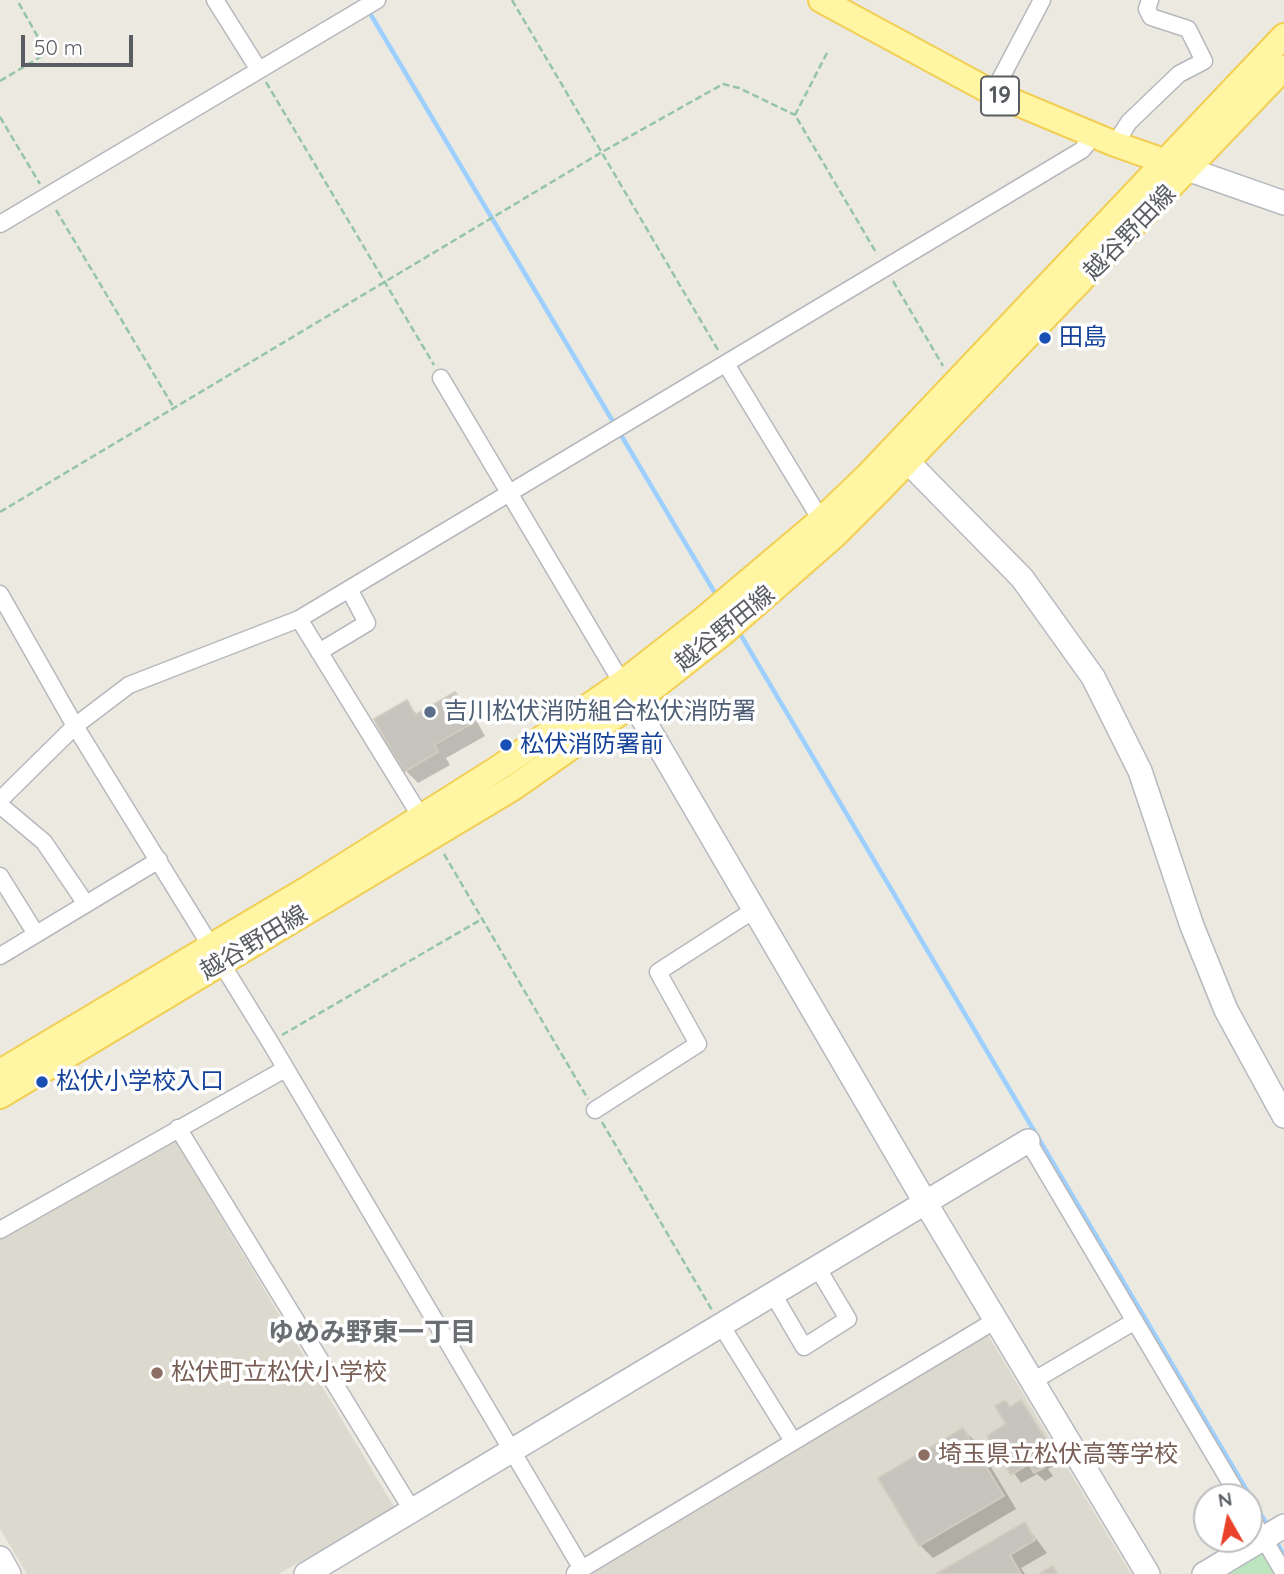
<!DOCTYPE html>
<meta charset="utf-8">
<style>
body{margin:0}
#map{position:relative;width:1284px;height:1574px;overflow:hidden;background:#eceae0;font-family:Quicksand,sans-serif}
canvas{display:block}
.north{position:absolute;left:1193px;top:1483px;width:70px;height:70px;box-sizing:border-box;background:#fff;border:2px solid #bdbec0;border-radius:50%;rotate:351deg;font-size:19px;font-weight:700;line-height:28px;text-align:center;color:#595c61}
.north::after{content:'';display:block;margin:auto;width:24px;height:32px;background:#e94229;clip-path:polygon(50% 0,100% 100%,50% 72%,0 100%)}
.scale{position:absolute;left:21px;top:35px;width:112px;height:32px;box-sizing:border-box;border:4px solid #595c61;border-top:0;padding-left:9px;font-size:21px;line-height:24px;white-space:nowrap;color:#595c61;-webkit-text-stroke:5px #fff;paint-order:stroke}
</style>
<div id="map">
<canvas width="1284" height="1574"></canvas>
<div class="north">N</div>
<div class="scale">50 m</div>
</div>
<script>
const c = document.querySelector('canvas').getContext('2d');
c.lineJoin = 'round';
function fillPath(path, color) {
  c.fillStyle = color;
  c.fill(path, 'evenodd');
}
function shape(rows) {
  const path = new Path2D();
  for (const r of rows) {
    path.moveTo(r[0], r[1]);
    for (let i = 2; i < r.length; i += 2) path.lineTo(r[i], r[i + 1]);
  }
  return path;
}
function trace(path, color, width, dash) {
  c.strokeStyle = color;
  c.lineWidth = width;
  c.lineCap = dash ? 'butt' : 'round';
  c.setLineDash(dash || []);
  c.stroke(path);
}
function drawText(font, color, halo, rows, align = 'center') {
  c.font = font + ' Quicksand,"Noto Sans JP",sans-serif';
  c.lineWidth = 7;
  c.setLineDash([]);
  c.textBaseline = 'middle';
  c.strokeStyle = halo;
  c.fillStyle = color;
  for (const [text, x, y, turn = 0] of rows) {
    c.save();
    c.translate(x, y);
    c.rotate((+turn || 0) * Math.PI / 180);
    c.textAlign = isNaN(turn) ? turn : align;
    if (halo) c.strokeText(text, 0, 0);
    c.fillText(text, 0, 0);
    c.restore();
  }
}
fillPath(shape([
 [175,1140,394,1507,279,1574,27,1574,0,1529,0,1239],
 [988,1335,1131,1574,588,1574]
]), '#dcd9ce');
fillPath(shape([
 [1261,1549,1276,1574,1220,1574]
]), '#bce5be');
fillPath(shape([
 [455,694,468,706,485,736,446,758,450,765,418,783,406,771,406,703,418,715],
 [1021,1402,1061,1461,1048,1469,1053,1476,1045,1481,1037,1474,1021,1483,989,1436,1008,1425,1011,1408],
 [963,1430,976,1442,1016,1509,933,1558,920,1545,881,1478],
 [1025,1524,1047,1553,1021,1568,1025,1574,940,1574]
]), '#0003');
trace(shape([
 [368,10,718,598],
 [739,632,1269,1528],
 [1275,1539,1284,1555]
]), '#9dcfff', 4.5);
const building = shape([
 [455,692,473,723,434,745,438,752,404,772,374,719,407,700,415,715,455,692],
 [1005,1400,1010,1407,1021,1400,1053,1451,1040,1459,1045,1467,1034,1473,1029,1464,1011,1475,987,1436,1006,1424,995,1406,1005,1400],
 [963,1428,1004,1496,919,1546,878,1478,963,1428],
 [1025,1522,1035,1540,1010,1555,1021,1574,936,1574,1025,1522],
 [1053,1566,1057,1574,1039,1574,1053,1566]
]);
fillPath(building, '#c7c4bd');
trace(building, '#d1ccbf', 2);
const street = shape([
 [215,0,259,70],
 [993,93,1042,0],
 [1115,144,1129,122,1179,74,1204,61,1188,29,1151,17,1147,9,1150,0],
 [0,224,377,0],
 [726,364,821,520],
 [441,378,622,683],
 [0,594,75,726,270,1042,582,1569],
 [299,619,421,817],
 [319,652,367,623,349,589],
 [0,800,75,726,129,685,299,619,1082,150,1094,135],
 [0,805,44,842,86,904],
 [0,876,36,934],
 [0,956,159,860],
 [595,1110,698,1044,658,972,754,910],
 [178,1128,412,1510],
 [1028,1141,1239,1497],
 [0,1230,285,1069],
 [773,1294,804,1347,848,1319,817,1267],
 [721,1325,793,1441],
 [1033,1381,1135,1321],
 [1249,1514,1284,1573],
 [575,1573,996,1320]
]);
const secondary = shape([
 [1190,170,1284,203],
 [908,462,1022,578,1093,677,1140,771,1192,926,1226,1010,1284,1116],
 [625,688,925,1202,1148,1574],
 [0,1558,9,1574],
 [306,1574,1028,1141],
 [1204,1574,1284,1526]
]);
const primary = shape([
 [821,0,993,93,1115,144,1178,166],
 [0,1072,312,886,500,767,622,683,705,618,821,520,868,475,1284,36],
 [0,1096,513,788,634,703,722,634,833,537,881,489,1284,68]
]);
trace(street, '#b6b8bd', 19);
trace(secondary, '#b6b9bf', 26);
trace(primary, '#f2ce54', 28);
trace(shape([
 [512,0,718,350],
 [827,53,795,115,877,254],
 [0,81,47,53,17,0],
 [266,82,434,365],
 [0,117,40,184],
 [56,210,174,408],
 [893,281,943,366],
 [0,512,602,152,723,84,739,88,795,115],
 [444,854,588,1099],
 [282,1035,482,919],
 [602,1122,712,1310]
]), '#95c5a5', 2.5, [7, 3.5]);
trace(street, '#fff', 16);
trace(secondary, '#fff', 23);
trace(primary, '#fff5a2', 24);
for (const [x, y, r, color] of [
 [1045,338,7,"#1a4fb4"],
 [430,712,7,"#5c6f8a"],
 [506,745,7,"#1a4fb4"],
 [42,1082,7,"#1a4fb4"],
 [157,1373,7,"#8d6e63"],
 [924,1455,7,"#8d6e63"]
]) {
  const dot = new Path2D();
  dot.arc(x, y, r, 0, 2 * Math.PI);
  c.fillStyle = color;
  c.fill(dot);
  trace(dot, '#fff', 2.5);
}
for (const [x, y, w] of [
 [1000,96,38]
]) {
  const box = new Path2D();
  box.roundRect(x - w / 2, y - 19.5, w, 39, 5);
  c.fillStyle = '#fff';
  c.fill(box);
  trace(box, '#595c61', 2);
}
drawText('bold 23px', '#595c61', null, [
 ["19",1000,96]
]);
drawText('24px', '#595c61', '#fff', [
 ["越谷野田線",1130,233,-46],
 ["越谷野田線",725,629,-39],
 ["越谷野田線",254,943,-31]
]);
drawText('24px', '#164399', '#fff', [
 ["田島",1059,338],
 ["松伏消防署前",520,745],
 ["松伏小学校入口",56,1082]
], 'left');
drawText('24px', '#4e5e75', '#fff', [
 ["吉川松伏消防組合松伏消防署",444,712]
], 'left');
drawText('24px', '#785e54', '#fff', [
 ["松伏町立松伏小学校",171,1373],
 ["埼玉県立松伏高等学校",938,1455]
], 'left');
drawText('bold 26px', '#6a6e73', '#fff', [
 ["ゆめみ野東一丁目",372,1333]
]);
</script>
